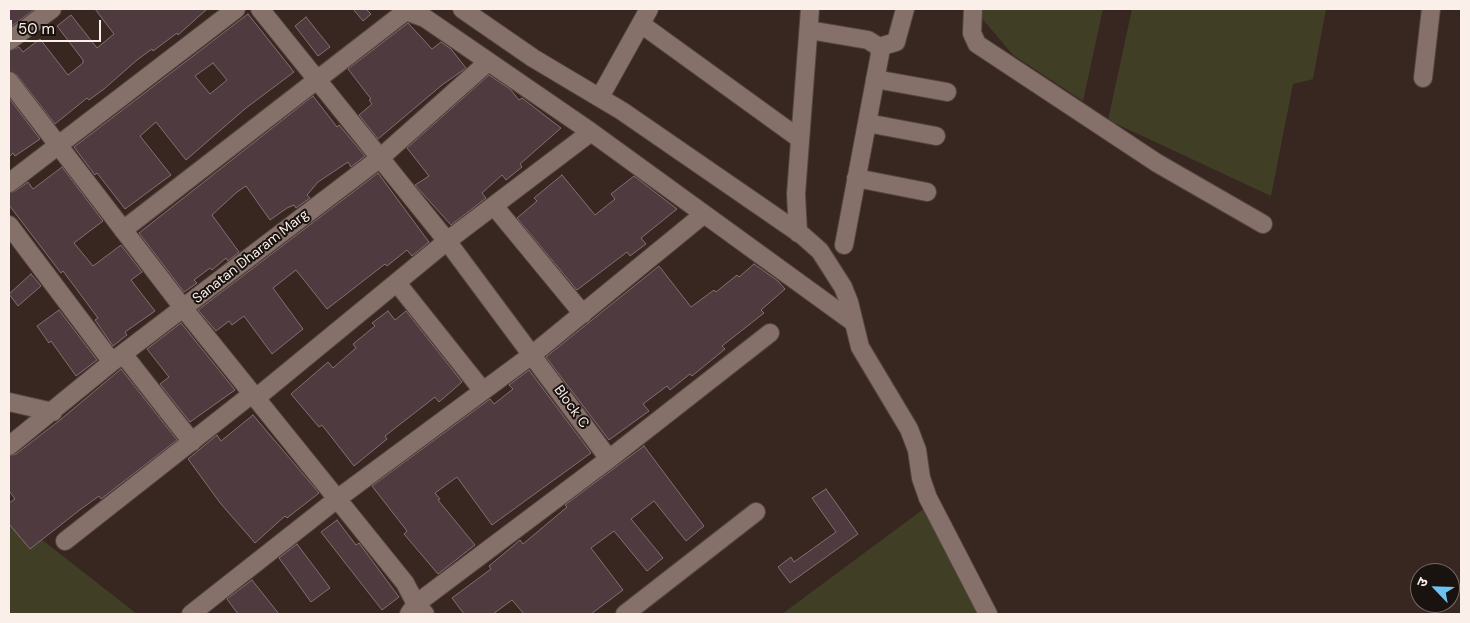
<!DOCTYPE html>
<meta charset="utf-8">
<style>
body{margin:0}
#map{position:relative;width:1470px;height:623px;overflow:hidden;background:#382620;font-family:"DM Sans","Noto Sans Devanagari",sans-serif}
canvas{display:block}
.frame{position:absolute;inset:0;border:10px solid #fbefea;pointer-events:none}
.north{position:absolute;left:1410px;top:563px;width:50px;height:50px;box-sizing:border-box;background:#19120f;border:1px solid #736a67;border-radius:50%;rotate:294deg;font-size:14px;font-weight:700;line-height:20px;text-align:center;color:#fbefea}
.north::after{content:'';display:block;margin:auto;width:18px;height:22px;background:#6cc3f2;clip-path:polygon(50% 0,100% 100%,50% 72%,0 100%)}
.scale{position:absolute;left:10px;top:20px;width:91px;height:22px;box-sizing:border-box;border:2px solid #fbefea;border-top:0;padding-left:6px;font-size:15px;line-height:18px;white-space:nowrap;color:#fbefea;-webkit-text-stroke:4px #19120f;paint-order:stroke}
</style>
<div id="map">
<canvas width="1470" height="623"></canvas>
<div class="frame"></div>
<div class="north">उ</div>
<div class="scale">50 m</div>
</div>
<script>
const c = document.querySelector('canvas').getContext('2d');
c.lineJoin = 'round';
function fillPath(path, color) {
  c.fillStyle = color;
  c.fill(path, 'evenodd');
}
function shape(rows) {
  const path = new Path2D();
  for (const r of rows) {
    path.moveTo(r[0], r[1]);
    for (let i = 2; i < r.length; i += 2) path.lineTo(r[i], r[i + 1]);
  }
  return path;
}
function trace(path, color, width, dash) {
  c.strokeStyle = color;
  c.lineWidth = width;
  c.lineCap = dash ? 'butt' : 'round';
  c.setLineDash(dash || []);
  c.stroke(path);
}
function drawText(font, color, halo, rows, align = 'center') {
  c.font = font + ' "DM Sans",sans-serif';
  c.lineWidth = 4;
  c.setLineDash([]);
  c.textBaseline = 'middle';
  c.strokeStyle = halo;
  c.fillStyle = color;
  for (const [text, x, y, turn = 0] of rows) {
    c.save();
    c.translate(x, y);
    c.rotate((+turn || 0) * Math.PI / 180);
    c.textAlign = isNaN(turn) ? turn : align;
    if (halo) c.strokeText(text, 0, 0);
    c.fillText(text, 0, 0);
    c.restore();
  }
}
fillPath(shape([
 [974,9,1103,9,1083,101,1013,55],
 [1132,9,1326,9,1313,79,1293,84,1271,196,1108,120],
 [937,499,999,614,782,614],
 [9,514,137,614,9,614]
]), '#403f26');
const building = shape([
 [9,9,35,9,9,28,9,9],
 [95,9,207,9,178,35,177,33,153,51,152,49,137,60,104,89,89,100,87,98,55,124,17,75,9,71,9,51,19,47,23,52,40,39,68,75,83,63,83,60,57,26,71,15,97,48,114,34,95,9],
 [353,9,366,9,371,14,363,21,353,9],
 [248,14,294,72,246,108,186,160,156,122,140,136,171,175,125,209,97,173,95,175,74,147,248,14],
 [213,63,227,80,210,94,195,76,213,63],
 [306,17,330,47,318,56,295,26,306,17],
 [408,23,432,49,441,42,451,49,466,68,442,85,378,139,359,115,372,104,369,100,371,99,348,69,408,23],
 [489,75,510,89,519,100,522,98,561,128,520,164,522,167,506,180,502,175,482,193,486,198,451,225,415,185,429,176,407,148,489,75],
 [313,96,337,127,339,125,365,156,351,167,348,162,318,182,307,195,310,198,296,208,294,205,287,208,270,220,246,186,237,192,212,215,239,252,228,261,226,258,212,270,210,268,194,280,197,283,184,292,139,233,313,96],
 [9,98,40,139,15,156,13,153,9,157,9,98],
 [62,167,103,221,74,243,93,266,121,245,142,272,131,280,155,311,125,332,127,335,113,346,95,320,98,318,63,271,61,273,9,205,9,193,15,191,28,182,33,189,62,167],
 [378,173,429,242,412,256,407,250,387,266,385,264,327,309,296,270,273,288,303,329,272,354,244,316,232,325,229,321,216,331,198,310,378,173],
 [562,175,595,215,615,199,611,194,634,176,677,209,641,238,646,244,630,256,627,252,577,290,517,218,537,201,534,198,562,175],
 [754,264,778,281,785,289,761,310,764,313,722,346,725,349,692,376,690,374,670,390,667,386,643,404,649,411,609,440,546,357,659,266,691,307,714,290,716,292,737,275,739,277,754,264],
 [31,274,41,286,18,306,9,294,31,274],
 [59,310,97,360,76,376,51,341,49,343,37,326,59,310],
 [388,311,395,320,406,311,462,382,439,402,435,397,385,436,387,439,354,466,322,425,319,427,291,394,328,362,333,368,356,348,353,344,375,326,372,323,388,311],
 [181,323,235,390,190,422,160,384,169,377,147,349,181,323],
 [121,369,177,440,101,499,99,496,81,509,30,549,9,524,9,503,15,499,9,491,9,456,16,454,60,420,121,369],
 [529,370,591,453,492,525,457,477,435,493,440,499,438,500,475,545,438,574,404,534,407,531,372,486,490,399,494,404,513,389,509,385,529,370],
 [253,415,319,493,287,518,285,516,255,543,221,504,188,459,217,435,221,441,253,415],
 [644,446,704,526,686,541,654,501,631,519,663,558,647,571,614,531,591,548,623,590,591,614,524,614,512,600,493,614,464,614,452,598,491,569,489,566,520,540,523,544,567,507,565,505,644,446],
 [826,489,858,534,790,583,778,567,791,557,794,562,836,532,812,498,826,489],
 [337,520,356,545,359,543,399,597,382,610,321,532,337,520],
 [297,544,330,588,311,602,279,558,297,544],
 [252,580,279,614,238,614,227,599,252,580]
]);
fillPath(building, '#4f3b3f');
trace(building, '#846e71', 1);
const minor = shape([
 [260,9,447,241,609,459],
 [462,9,533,58,622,111,802,235,820,251,843,287,849,302,860,347,909,429,917,450,921,478,928,498,988,614],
 [973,9,972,33,977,44,1157,163,1263,224],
 [641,24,800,139],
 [809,30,868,40,879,47,880,54,844,245],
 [9,41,52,9],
 [879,47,896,42,905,9],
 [1423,78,1431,9],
 [875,79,947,92],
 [9,81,184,309,405,583,416,604,409,614],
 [600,97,649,9],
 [867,123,936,136],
 [856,178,927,192],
 [9,183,236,9],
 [494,206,583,314],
 [9,225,112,362],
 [123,230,406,11,425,18,591,132,853,322],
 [798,233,796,194,810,9],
 [397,283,483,391],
 [123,354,192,442],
 [256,398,447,241,591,132],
 [9,402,53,412],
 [9,446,112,362,380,158,488,62],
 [65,541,252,394],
 [191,614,337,499,533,354,704,214],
 [425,614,416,604,609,459,770,333],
 [625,614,756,512]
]);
trace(minor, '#544540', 20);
trace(minor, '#86716a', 18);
drawText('14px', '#fbefea', '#19120f', [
 ["Sanatan Dharam Marg",251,257,-38],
 ["Block C",571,407,54]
]);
</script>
